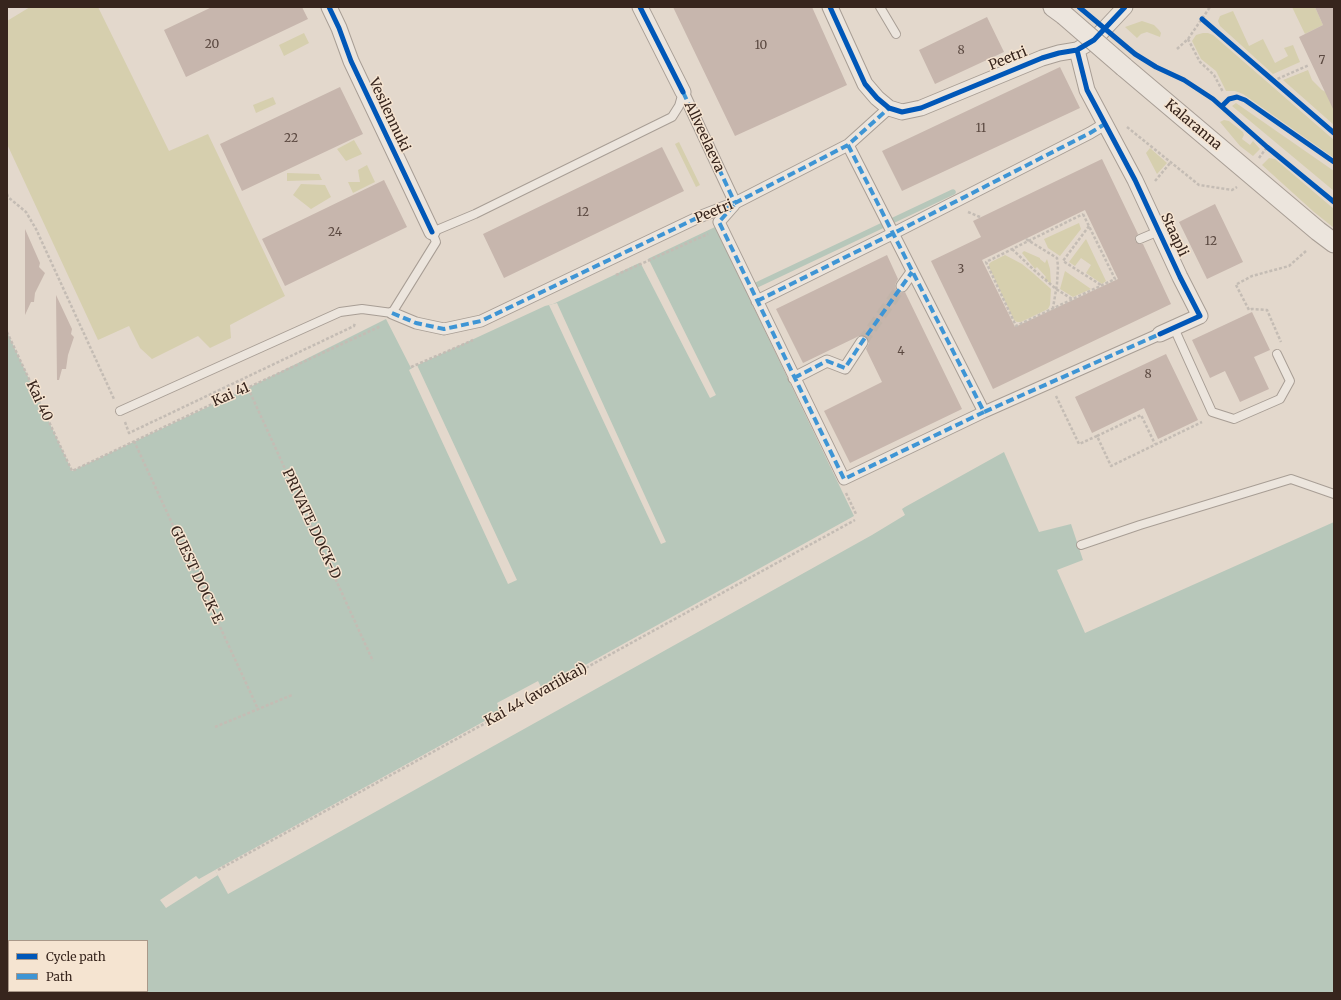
<!DOCTYPE html>
<style>
body{margin:0}
#map{position:relative;width:1341px;height:1000px;overflow:hidden;background:#e3d8cc;font-family:Merriweather,serif}
canvas{display:block}
.frame{position:absolute;inset:0;border:8px solid #37251d;pointer-events:none}
.legend{position:absolute;left:8px;top:940px;width:140px;height:52px;box-sizing:border-box;background:#f5e4d1;border:1px solid #a99889;margin:0;padding:5px 7px;list-style:none;font-size:12px;color:#37251d}
.legend li{display:flex;align-items:center;gap:8px;height:20px}
.legend b{width:20px;border:1px solid #a99889}
</style>
<div id="map">
<canvas width="1341" height="1000"></canvas>
<div class="frame"></div>
<ul class="legend">
<li><b style="height:5px;background:#0057b8"></b>Cycle path</li>
<li><b style="height:5px;background:#3e95d5"></b>Path</li>
</ul>
</div>
<script>
const c = document.querySelector('canvas').getContext('2d');
c.lineJoin = 'round';
function fillPath(path, color) {
  c.fillStyle = color;
  c.fill(path, 'evenodd');
}
function shape(rows) {
  const path = new Path2D();
  for (const r of rows) {
    path.moveTo(r[0], r[1]);
    for (let i = 2; i < r.length; i += 2) path.lineTo(r[i], r[i + 1]);
  }
  return path;
}
function trace(path, color, width, dash) {
  c.strokeStyle = color;
  c.lineWidth = width;
  c.lineCap = dash ? 'butt' : 'round';
  c.setLineDash(dash || []);
  c.stroke(path);
}
function drawText(font, color, halo, rows, align = 'center') {
  c.font = font + ' Merriweather,serif';
  c.lineWidth = 3;
  c.setLineDash([]);
  c.textBaseline = 'middle';
  c.strokeStyle = halo;
  c.fillStyle = color;
  for (const [text, x, y, turn = 0] of rows) {
    c.save();
    c.translate(x, y);
    c.rotate((+turn || 0) * Math.PI / 180);
    c.textAlign = isNaN(turn) ? turn : align;
    if (halo) c.strokeText(text, 0, 0);
    c.fillText(text, 0, 0);
    c.restore();
  }
}
fillPath(shape([
 [30,7,98,7,169,151,208,134,285,296,230,325,231,338,210,348,198,336,152,359,140,348,129,326,98,340,7,144,7,21],
 [1292,7,1315,7,1323,25,1305,34],
 [1233,11,1249,46,1263,39,1275,63,1288,56,1284,48,1293,45,1300,62,1273,74,1220,26,1218,21,1220,16],
 [1142,21,1154,25,1159,30,1161,33,1160,37,1147,32,1141,34,1137,38,1125,27],
 [304,33,309,43,284,56,279,45],
 [1203,33,1208,33,1213,35,1334,140,1334,158,1243,94,1235,91,1226,91,1216,71,1201,59,1192,41,1196,35],
 [1308,70,1312,80,1322,90,1334,96,1334,125,1283,80],
 [273,97,276,104,256,113,253,105],
 [1236,103,1334,171,1334,191,1232,106],
 [1224,120,1229,121,1243,132,1244,135,1242,139,1250,145,1253,141,1260,149,1253,156,1240,146,1220,122],
 [354,140,362,154,346,161,337,149],
 [679,142,700,185,696,187,675,144],
 [1150,148,1167,163,1157,174,1146,153],
 [1269,158,1275,159,1334,209,1334,228,1314,212,1262,165],
 [367,165,375,182,353,193,348,182,360,182,358,170],
 [287,173,319,174,322,180,287,181],
 [301,184,325,185,331,197,311,209,293,195],
 [1079,223,1081,229,1060,256,1048,248,1044,239],
 [1086,239,1106,281,1102,284,1086,273,1091,265,1081,258,1075,266,1069,262],
 [1024,251,1040,258,1040,259,1045,263,1047,259,1050,269,1051,284,1044,279,1046,277,1037,267,1035,269,1022,253],
 [1005,255,1022,264,1033,273,1051,289,1050,305,1048,309,1021,322,1017,322,1014,320,989,267,989,264,991,262],
 [1065,271,1091,289,1073,297,1060,289]
]), '#d6cfae');
fillPath(shape([
 [715,227,854,516,542,689,538,681,497,703,501,712,215,870,228,894,872,535,905,515,902,509,905,507,1004,452,1039,532,1071,524,1083,560,1057,570,1085,633,1334,522,1334,993,7,993,7,332,72,471,248,388,386,319,411,368,545,306,553,304],
 [9,941,147,941,147,991,9,991]
]), '#b7c7ba');
fillPath(shape([
 [648,258,716,395,710,398,640,262],
 [557,303,666,542,661,544,549,305],
 [417,365,517,580,508,584,409,370],
 [215,870,218,875,166,908,160,900,196,876,199,879]
]), '#e3d8cc');
trace(shape([
 [746,290,953,192]
]), '#b7c7ba', 5.5);
fillPath(shape([
 [212,7,302,7,308,19,186,77,164,30],
 [673,7,812,7,847,85,735,136],
 [1315,7,1334,7,1334,111,1299,37,1323,25],
 [987,17,1004,52,935,84,919,50],
 [1060,67,1080,108,902,191,882,151],
 [340,87,363,134,242,191,220,144],
 [662,147,684,191,504,278,483,234],
 [1102,159,1138,234,1135,238,1135,241,1139,244,1143,244,1171,304,993,389,931,261,981,237,973,221],
 [1085,210,1118,279,1015,327,982,260],
 [384,180,407,227,285,286,262,239],
 [1215,204,1243,262,1207,279,1179,222],
 [25,229,40,263,39,267,45,273,35,293,34,302,31,302,25,315],
 [887,255,898,279,895,285,896,289,901,293,905,292,962,409,850,463,824,411,882,382,866,349,869,343,868,339,865,336,859,336,803,363,776,309],
 [56,295,72,329,71,334,74,337,68,355,66,369,62,369,59,380,57,380],
 [1252,312,1270,350,1254,357,1269,389,1240,402,1225,371,1210,378,1192,340],
 [1166,354,1198,420,1158,439,1144,408,1092,433,1075,397]
]), '#c7b6ad');
trace(shape([
 [862,342,902,286]
]), '#c1b4a9', 11, [11, 5.5]);
const service = shape([
 [880,7,896,34],
 [1140,239,1159,231],
 [1174,328,1212,412,1234,419,1280,399,1290,381,1277,354],
 [120,411,340,312,362,309,392,313,436,242,432,232,475,214,672,117,679,106,683,92],
 [1081,545,1140,525,1291,479,1334,494]
]);
const pedestrian = shape([
 [683,92,735,203],
 [848,145,984,412,1160,334],
 [734,205,719,222,844,479,984,412],
 [902,286,912,272],
 [757,301,892,234,1090,133,1105,124],
 [392,313,416,323,444,329,481,321,699,217,735,203,848,145,889,108],
 [794,378,827,361,845,368,862,342]
]);
const minor = shape([
 [329,7,339,28,351,61,432,232],
 [640,7,683,92],
 [830,7,865,84,877,98,889,108,902,112,921,108,1042,58,1059,53,1077,50,1094,40,1125,7],
 [1077,50,1087,90,1135,180,1180,277,1200,316,1160,334]
]);
const tertiary = shape([
 [1053,7,1064,15],
 [1124,67,1318,231,1334,243]
]);
trace(service, '#a89e95', 10);
trace(pedestrian, '#a89e95', 13);
trace(minor, '#a89e95', 17);
trace(tertiary, '#a89e95', 21);
trace(shape([
 [1188,39,1200,62,1214,75,1223,92],
 [1177,49,1188,39,1210,7],
 [1273,81,1309,65],
 [1127,127,1199,185,1232,190,1237,187],
 [1259,158,1267,147],
 [1155,181,1171,162],
 [7,194,8,197,26,212,36,229,114,399],
 [968,212,980,217],
 [1083,214,1115,279,1016,326,986,262,1083,214],
 [1089,226,1063,261,1101,285],
 [1026,239,1057,258,1058,266,1057,284,1053,308],
 [1012,249,1034,270,1056,289,1072,299],
 [616,275,708,234],
 [1237,284,1252,276,1289,266,1306,251],
 [1236,285,1249,310,1252,309,1267,310,1281,342],
 [7,332,72,471,208,406,381,326],
 [411,367,473,340],
 [248,388,373,661],
 [1056,396,1079,444,1097,436,1111,466,1202,422],
 [125,422,129,433,354,326,355,323],
 [1097,436,1141,415,1155,444],
 [134,441,258,709],
 [846,493,856,514],
 [215,727,292,695],
 [218,870,855,520]
]), '#c4bcb4', 2.5, [3, 2]);
trace(service, '#ece5dd', 8);
trace(pedestrian, '#ece5dd', 11);
trace(minor, '#ece5dd', 15);
trace(tertiary, '#ece5dd', 19);
const tertiaryBridge = shape([
 [1064,15,1124,67]
]);
trace(tertiaryBridge, '#a89e95', 21, []);
trace(tertiaryBridge, '#ece5dd', 19);
trace(shape([
 [683,92,735,203],
 [848,145,984,412,1160,334],
 [734,205,719,222,844,479,984,412],
 [757,301,892,234,1090,133,1105,124],
 [392,313,416,323,444,329,481,321,699,217,735,203,848,145,889,108],
 [794,378,827,361,845,368,862,342,912,272]
]), '#3e95d5', 4, [8, 4]);
trace(shape([
 [329,7,339,28,351,61,432,232],
 [640,7,683,92],
 [830,7,865,84,877,98,889,108,902,112,921,108,1042,58,1059,53,1077,50,1094,40,1125,7],
 [1079,7,1135,54,1156,67,1184,80,1213,99,1267,147,1334,202],
 [1202,19,1334,133],
 [1077,50,1087,90,1135,180,1180,277,1200,316,1160,334],
 [1222,106,1229,99,1237,97,1245,100,1334,162]
]), '#0057b8', 5);
drawText('12px', '#5b4941', null, [
 ["20",212,45],
 ["10",761,46],
 ["8",961,51],
 ["7",1322,61],
 ["11",981,129],
 ["22",291,139],
 ["12",583,213],
 ["24",335,233],
 ["12",1211,242],
 ["3",961,270],
 ["4",901,352],
 ["8",1148,375]
]);
drawText('14px', '#37251d', '#f5e4d1', [
 ["Peetri",1008,59,-22],
 ["Vesilennuki",389,115,65],
 ["Kalaranna",1193,125,40],
 ["Allveelaeva",704,137,65],
 ["Peetri",714,212,-22],
 ["Staapli",1174,235,65],
 ["Kai 41",231,395,-24],
 ["Kai 40",39,401,65],
 ["PRIVATE DOCK-D",311,524,65],
 ["GUEST DOCK-E",196,575,65],
 ["Kai 44 (avariikai)",536,695,-29]
]);
</script>
